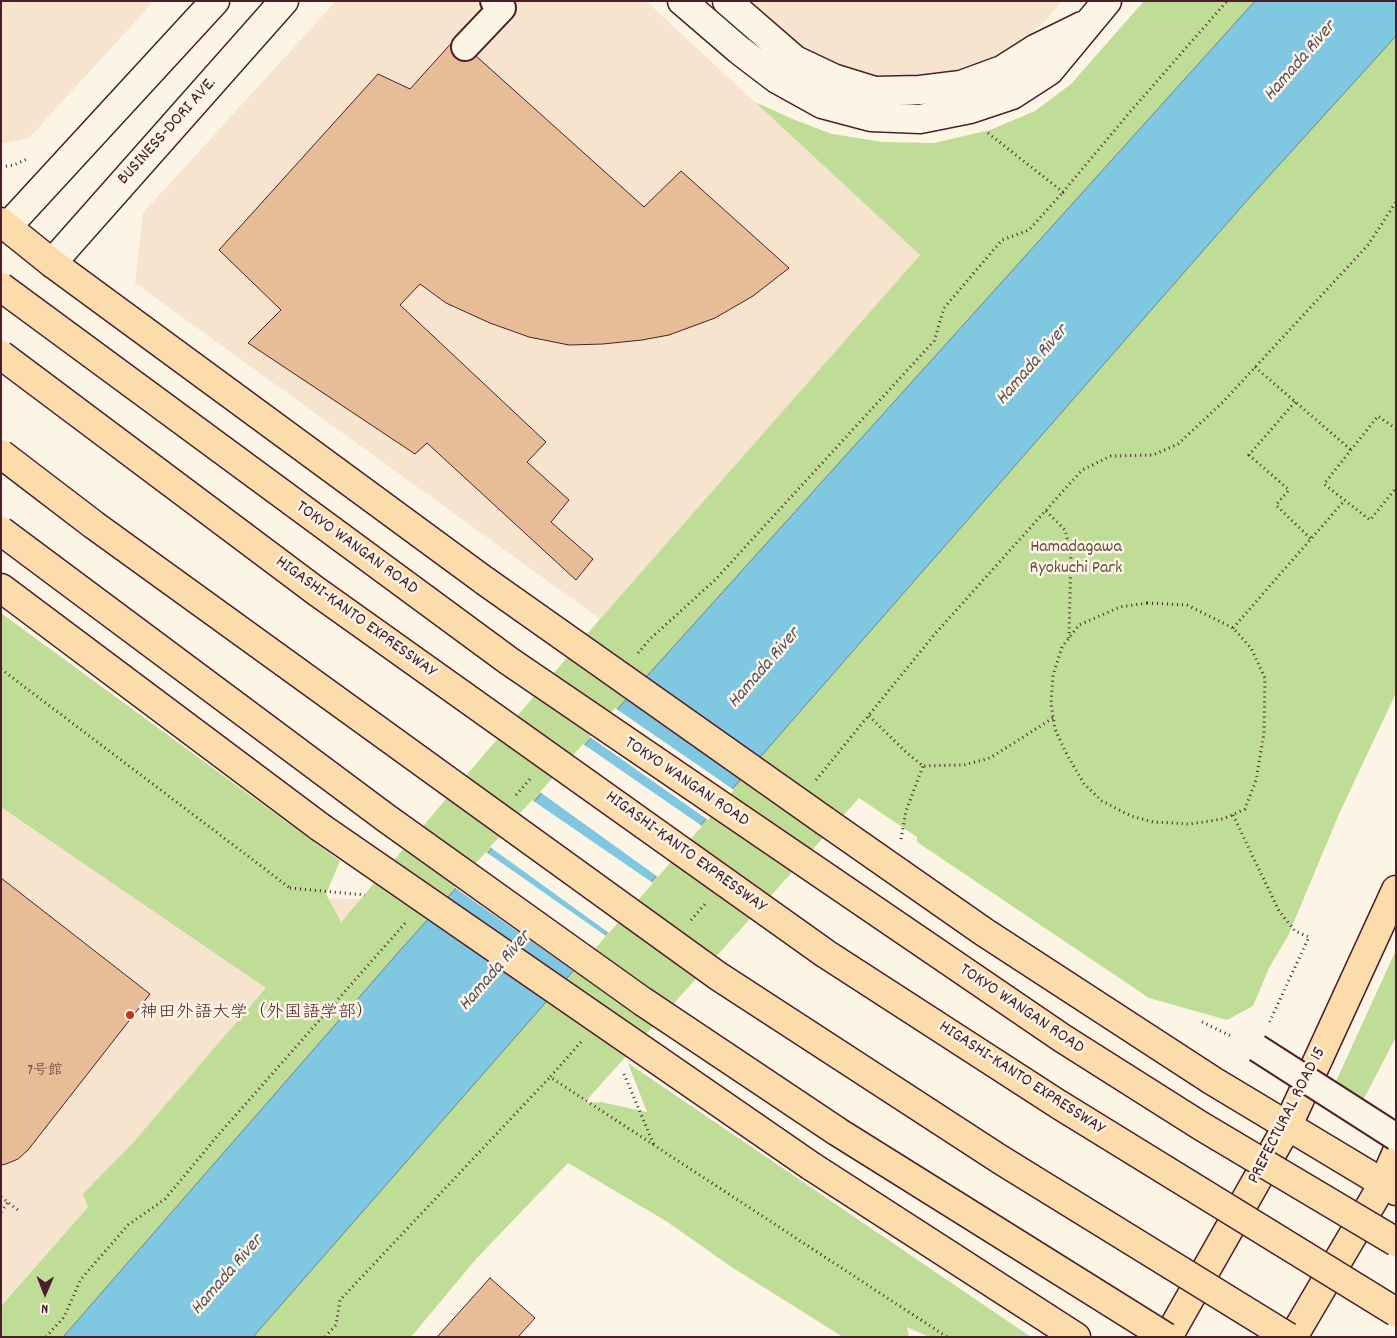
<!DOCTYPE html>
<meta charset="utf-8">
<style>
body{margin:0}
#map{position:relative;width:1397px;height:1338px;overflow:hidden;background:#fcf5e5;font-family:Dekko,sans-serif}
canvas{display:block}
.frame{position:absolute;inset:0;border:2px solid #4a1f2b;pointer-events:none}
.north{position:absolute;left:20px;top:1268px;width:50px;height:50px;-webkit-text-stroke:4px #fcf5e5;paint-order:stroke;rotate:181deg;font-size:14px;font-weight:700;line-height:20px;text-align:center;color:#4a1f2b}
.north::after{content:'';display:block;margin:auto;width:18px;height:22px;background:#4a1f2b;clip-path:polygon(50% 0,100% 100%,50% 72%,0 100%)}
</style>
<div id="map">
<canvas width="1397" height="1338"></canvas>
<div class="frame"></div>
<div class="north">N</div>
</div>
<script>
const c = document.querySelector('canvas').getContext('2d');
c.lineJoin = 'round';
function fillPath(path, color) {
  c.fillStyle = color;
  c.fill(path, 'evenodd');
}
function shape(rows) {
  const path = new Path2D();
  for (const r of rows) {
    path.moveTo(r[0], r[1]);
    for (let i = 2; i < r.length; i += 2) path.lineTo(r[i], r[i + 1]);
  }
  return path;
}
function trace(path, color, width, dash) {
  c.strokeStyle = color;
  c.lineWidth = width;
  c.lineCap = dash ? 'butt' : 'round';
  c.setLineDash(dash || []);
  c.stroke(path);
}
function drawText(font, color, halo, rows, align = 'center') {
  c.font = font + ' Dekko,"Klee One",sans-serif';
  c.lineWidth = 5;
  c.setLineDash([]);
  c.textBaseline = 'middle';
  c.strokeStyle = halo;
  c.fillStyle = color;
  for (const [text, x, y, turn = 0] of rows) {
    c.save();
    c.translate(x, y);
    c.rotate((+turn || 0) * Math.PI / 180);
    c.textAlign = isNaN(turn) ? turn : align;
    if (halo) c.strokeText(text, 0, 0);
    c.fillText(text, 0, 0);
    c.restore();
  }
}
fillPath(shape([
 [1,1,154,1,29,138,1,144],
 [336,1,646,1,920,255,600,619,135,283,143,213],
 [744,1,1062,1,1046,20,1019,43,992,58,942,76,909,77,869,76,842,70,794,48],
 [1,683,285,898,361,899,1,1305]
]), '#f6e4ce');
fillPath(shape([
 [1144,1,1396,1,1396,693,1339,814,1288,936,1269,968,1253,1006,1227,1020,1149,998,917,842,917,837,859,798,584,1103,601,1102,647,1112,628,1063,1031,1337,929,1337,907,1327,909,1337,843,1337,733,1268,666,1221,568,1163,476,1259,411,1337,1,1337,1,1306,88,1207,83,1194,131,1145,266,988,1,807,1,613,340,861,326,894,341,922,600,619,920,255,755,102,795,120,832,134,883,142,934,143,990,130,1035,111,1071,84],
 [1396,950,1396,1037,1360,1106,1332,1090]
]), '#bfdd96');
const water = shape([
 [1255,1,1396,1,1396,36,1250,197,253,1337,63,1337,403,947,1255,1]
]);
fillPath(water, '#80c7e1');
trace(water, '#6a8498', 1);
fillPath(shape([
 [615,708,734,790,708,820,590,737],
 [583,744,702,826,658,877,540,792],
 [532,800,653,883,609,933,490,847],
 [486,852,606,936,575,972,454,887]
]), '#fcf5e5');
const building = shape([
 [456,38,644,207,681,171,789,268,753,296,715,318,669,335,642,340,603,344,569,345,529,337,490,323,446,303,420,284,400,305,546,442,527,462,569,500,551,522,593,559,576,580,427,443,415,454,248,343,281,310,219,250,378,74,410,89,456,38],
 [1,878,150,994,28,1150,18,1159,6,1164,1,1165,1,878],
 [490,1278,535,1318,518,1337,437,1337,490,1278]
]);
fillPath(building, '#e7bd97');
trace(building, '#4a1f2b', 1);
const pedestrian = shape([
 [465,47,502,8,494,1]
]);
const tertiary = shape([
 [682,1,739,50,777,79,822,104,871,117,920,119,970,109,1012,95,1049,71,1107,1],
 [727,1,795,60,833,78,875,91,920,90,961,85,1002,70,1035,49,1082,26],
 [7,227,215,1],
 [52,263,284,1]
]);
const primary = shape([
 [1168,1337,1288,1125,1396,890],
 [1293,1337,1383,1184,1396,1154]
]);
const trunk = shape([
 [1,222,52,263,485,581],
 [1,588,320,827],
 [825,821,984,932,1213,1081,1396,1191],
 [811,1166,1076,1337]
]);
trace(pedestrian, '#4a1f2b', 30);
trace(tertiary, '#4a1f2b', 31);
trace(primary, '#4a1f2b', 31);
trace(trunk, '#4a1f2b', 31);
trace(shape([
 [988,133,1063,192,1130,112,1227,1],
 [1,167,14,165,29,158],
 [1255,367,1351,450],
 [1295,402,1249,455,1289,490,1276,505,1311,539],
 [1396,429,1378,416,1324,484,1370,520,1396,488],
 [1046,511,1065,530,1071,553,1069,638],
 [1147,603,1187,605,1233,628,1251,648,1265,678,1264,733,1256,780,1245,809,1223,819,1189,824,1153,822,1131,816,1102,801,1084,784,1065,751,1055,729,1051,704,1053,675,1062,647,1079,625,1120,607,1147,603],
 [1233,628,1345,500],
 [638,653,650,639,715,580,934,341,944,308,1002,240,1029,230,1063,192],
 [1,669,290,888],
 [869,716,907,753,923,766,964,765,990,758,1053,718],
 [816,780,934,635,1082,470,1111,456,1153,455,1178,444,1223,402,1368,245,1396,202],
 [516,795,530,779],
 [1233,815,1279,911,1295,931,1309,937,1269,1023],
 [901,839,906,811,923,766],
 [691,920,705,904],
 [1202,1022,1231,1036],
 [581,1042,550,1077,947,1337],
 [624,1074,654,1145],
 [1,1197,18,1210],
 [1,1212,8,1202],
 [46,1337,64,1317,81,1279,128,1225,165,1199,219,1134,407,921],
 [325,1337,336,1325,340,1300,550,1077]
]), '#4a1f2b', 3, [1, 4]);
trace(pedestrian, '#fcf5e5', 26);
trace(tertiary, '#fcf5e5', 28);
trace(primary, '#fddcac', 28);
trace(trunk, '#fddcac', 28);
const pedestrianBridge = shape([
 [1257,1048,1396,1137]
]);
const trunkBridge = shape([
 [1,287,509,661,1062,1038,1201,1126,1396,1242],
 [1,531,386,818,642,1001,838,1132,1166,1337],
 [485,581,825,821],
 [320,827,811,1166]
]);
const motorwayBridge = shape([
 [1,355,316,591,826,954,1058,1104,1396,1312],
 [1,454,94,525,718,976,1001,1160,1288,1337]
]);
trace(pedestrianBridge, '#4a1f2b', 30, []);
trace(trunkBridge, '#4a1f2b', 31, []);
trace(motorwayBridge, '#4a1f2b', 31, []);
trace(shape([
 [290,888,365,895]
]), '#4a1f2b', 3, [1, 4]);
trace(pedestrianBridge, '#fcf5e5', 26);
trace(trunkBridge, '#fddcac', 28);
trace(motorwayBridge, '#fddcac', 28);
for (const [x, y, r, color] of [
 [130,1015,5,"#c8321e"]
]) {
  const dot = new Path2D();
  dot.arc(x, y, r, 0, 2 * Math.PI);
  c.fillStyle = color;
  c.fill(dot);
  trace(dot, '#fcf5e5', 2);
}
drawText('15px', '#714646', null, [
 ["7号館",45,1072]
]);
drawText('18px', '#4a1f2b', '#fcf5e5', [
 ["BUSINESS-DORI AVE.",168,132,-48],
 ["TOKYO WANGAN ROAD",356,549,36],
 ["HIGASHI-KANTO EXPRESSWAY",355,618,36],
 ["TOKYO WANGAN ROAD",686,783,34],
 ["HIGASHI-KANTO EXPRESSWAY",685,853,36],
 ["TOKYO WANGAN ROAD",1021,1010,34],
 ["HIGASHI-KANTO EXPRESSWAY",1021,1079,33],
 ["PREFECTURAL ROAD 15",1288,1116,-63]
]);
drawText('18px', '#674e46', '#fcf5e5', [
 ["Hamadagawa",1076,549],
 ["Ryokuchi Park",1076,570]
]);
drawText('18px', '#4a1f2b', '#fcf5e5', [
 ["神田外語大学（外国語学部）",140,1015]
], 'left');
drawText('italic 19px', '#5a5162', '#fcf5e5', [
 ["Hamada River",1301,62,-49],
 ["Hamada River",1033,366,-49],
 ["Hamada River",765,669,-49],
 ["Hamada River",496,972,-49],
 ["Hamada River",228,1276,-49]
]);
</script>
